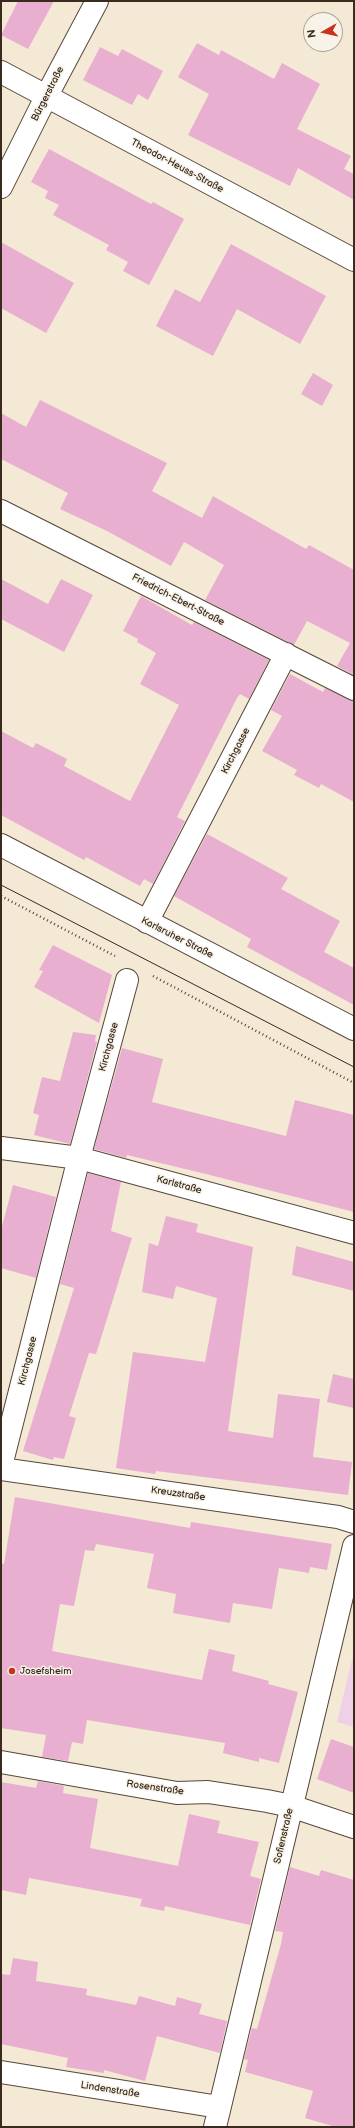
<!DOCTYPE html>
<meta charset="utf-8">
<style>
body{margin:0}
#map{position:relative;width:355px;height:2128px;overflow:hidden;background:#f3e9d4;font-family:"Balsamiq Sans",sans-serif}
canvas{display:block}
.frame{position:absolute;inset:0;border:2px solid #3b2a1e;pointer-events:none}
.north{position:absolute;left:303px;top:12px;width:40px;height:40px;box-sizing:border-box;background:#f7f3e8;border:1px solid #aca397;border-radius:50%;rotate:262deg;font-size:11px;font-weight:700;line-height:16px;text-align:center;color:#3b2a1e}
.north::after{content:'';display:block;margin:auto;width:14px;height:18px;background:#c8321e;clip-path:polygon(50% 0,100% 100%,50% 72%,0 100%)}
</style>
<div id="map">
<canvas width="355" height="2128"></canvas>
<div class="frame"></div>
<div class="north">N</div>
</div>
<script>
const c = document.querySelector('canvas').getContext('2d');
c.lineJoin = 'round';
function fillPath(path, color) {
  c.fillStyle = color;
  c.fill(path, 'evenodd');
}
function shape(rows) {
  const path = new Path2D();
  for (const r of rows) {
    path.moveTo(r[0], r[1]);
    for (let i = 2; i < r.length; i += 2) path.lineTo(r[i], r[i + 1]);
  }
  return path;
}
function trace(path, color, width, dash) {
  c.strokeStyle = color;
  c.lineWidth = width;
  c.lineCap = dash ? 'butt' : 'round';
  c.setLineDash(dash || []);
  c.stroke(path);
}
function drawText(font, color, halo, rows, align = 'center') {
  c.font = font + ' "Balsamiq Sans",sans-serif';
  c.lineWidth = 3;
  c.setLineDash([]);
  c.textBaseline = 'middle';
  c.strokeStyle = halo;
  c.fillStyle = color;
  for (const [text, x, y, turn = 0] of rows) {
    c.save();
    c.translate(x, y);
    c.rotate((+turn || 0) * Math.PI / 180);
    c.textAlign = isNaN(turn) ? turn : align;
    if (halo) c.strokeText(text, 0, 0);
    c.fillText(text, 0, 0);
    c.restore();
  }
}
fillPath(shape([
 [354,1652,354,1727,337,1722]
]), '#efd0e6');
fillPath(shape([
 [18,1,54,1,28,49,1,35],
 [197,43,219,55,221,50,274,79,282,63,320,84,297,129,351,156,344,169,354,174,354,200,298,168,290,186,188,135,209,94,178,77],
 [100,47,118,56,122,49,163,71,148,100,138,94,132,105,83,80],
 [49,149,151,204,153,202,184,219,149,285,123,271,128,262,106,250,109,245,53,215,59,205,45,198,48,191,31,182],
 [1,242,74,283,46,333,1,308],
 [231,244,326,296,300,344,237,309,213,356,156,326,175,289,200,302],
 [313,373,333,385,322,406,301,394],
 [40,400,167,463,152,491,202,518,213,496,306,549,309,545,354,570,354,675,337,666,350,643,307,621,294,645,205,600,224,565,184,542,171,566,107,531,60,509,68,493,1,459,1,413,26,427],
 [1,579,48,604,61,579,93,595,64,652,1,619],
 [141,596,192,625,194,622,269,660,249,699,240,694,237,698,177,817,185,821,153,884,144,879,140,886,86,857,84,860,1,815,1,731,33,748,36,743,67,759,64,766,130,801,179,705,140,684,156,653,137,642,138,639,123,631],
 [290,674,323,692,325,688,354,701,354,802,321,784,319,788,294,775,297,770,262,751,282,716,271,710],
 [207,834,288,878,281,889,340,921,324,952,354,968,354,1005,247,947,251,939,174,896],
 [53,945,112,975,99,1023,34,987,43,971,39,970],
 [73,1032,96,1035,95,1041,97,1042,70,1144,34,1135,39,1115,33,1113,42,1077,60,1081],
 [122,1048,163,1059,152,1102,286,1136,295,1100,354,1115,354,1212,206,1174,127,1155,126,1158,94,1149],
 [88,1173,121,1182,111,1231,132,1238,96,1354,89,1353,69,1416,76,1418,64,1459,54,1457,53,1460,23,1451,74,1288,60,1284],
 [13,1185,56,1197,36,1278,1,1268,1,1230],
 [166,1216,198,1224,196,1232,253,1247,228,1431,273,1438,278,1394,320,1399,313,1457,352,1462,348,1495,156,1471,155,1474,116,1468,133,1352,205,1362,217,1298,176,1286,173,1299,142,1292,149,1243,158,1246],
 [296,1246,354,1262,354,1291,292,1275],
 [333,1374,354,1379,354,1408,327,1402],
 [15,1497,190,1528,191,1522,332,1544,327,1570,310,1567,309,1573,279,1568,272,1609,233,1603,230,1623,173,1613,176,1594,147,1588,154,1554,96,1544,94,1551,85,1550,74,1606,60,1604,52,1651,202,1680,209,1649,235,1655,232,1671,269,1681,268,1684,298,1692,279,1763,259,1758,259,1762,223,1753,225,1743,87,1720,83,1744,72,1742,68,1761,42,1757,46,1735,1,1728,1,1563,4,1564],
 [331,1739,354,1747,354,1793,317,1779],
 [38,1781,64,1786,63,1793,98,1799,90,1848,178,1866,189,1814,220,1821,217,1833,259,1842,250,1876,261,1879,250,1925,165,1906,164,1911,140,1906,142,1899,29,1878,26,1895,1,1890,1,1782,36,1788],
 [290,1867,319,1876,321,1870,354,1880,354,2127,336,2127,305,2118,313,2091,245,2072,248,2060,244,2059,252,2028,257,2029,281,1944,283,1932,275,1931],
 [13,1958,38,1962,36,1981,87,1989,86,1995,136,2005,139,1996,175,2006,177,1997,202,2004,199,2014,227,2021,220,2053,157,2036,145,2081,104,2070,104,2073,66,2067,68,2058,1,2044,1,1974,10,1975]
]), '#e9afd0');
const minor = shape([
 [1,72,354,260],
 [1,187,46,97,97,1],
 [1,511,354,689],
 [1,845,354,1029],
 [147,922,286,654],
 [1,1148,79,1158,354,1233],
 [1,1466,79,1158,127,980],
 [1,1469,338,1517,354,1522],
 [1,1762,177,1793,208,1792,267,1801,291,1806,354,1827],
 [1,2072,219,2107],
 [215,2127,354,1546]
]);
trace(minor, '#574739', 24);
trace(shape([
 [1,896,115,956],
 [153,976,354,1083]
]), '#574739', 2.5, [1, 3]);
trace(minor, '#fff', 22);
trace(shape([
 [1,885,354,1067]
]), '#3b2a1e', 1);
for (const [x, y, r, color] of [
 [12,1671,4,"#c8321e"]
]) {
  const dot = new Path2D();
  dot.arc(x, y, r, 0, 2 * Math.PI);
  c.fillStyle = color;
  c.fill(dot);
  trace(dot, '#f7f3e8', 1.5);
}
drawText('10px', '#3b2a1e', '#f7f3e8', [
 ["Bürgerstraße",48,94,-63],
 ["Theodor-Heuss-Straße",177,166,28],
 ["Friedrich-Ebert-Straße",178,600,27],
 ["Kirchgasse",236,751,-63],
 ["Karlsruher Straße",177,938,27],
 ["Kirchgasse",109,1047,-75],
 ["Karlstraße",179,1185,15],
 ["Kirchgasse",28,1361,-76],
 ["Kreuzstraße",178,1494,8],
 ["Rosenstraße",155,1788,8],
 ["Sofienstraße",284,1836,-77],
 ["Lindenstraße",110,2090,9]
]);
drawText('10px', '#3b2a1e', '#f7f3e8', [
 ["Josefsheim",20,1671]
], 'left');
</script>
